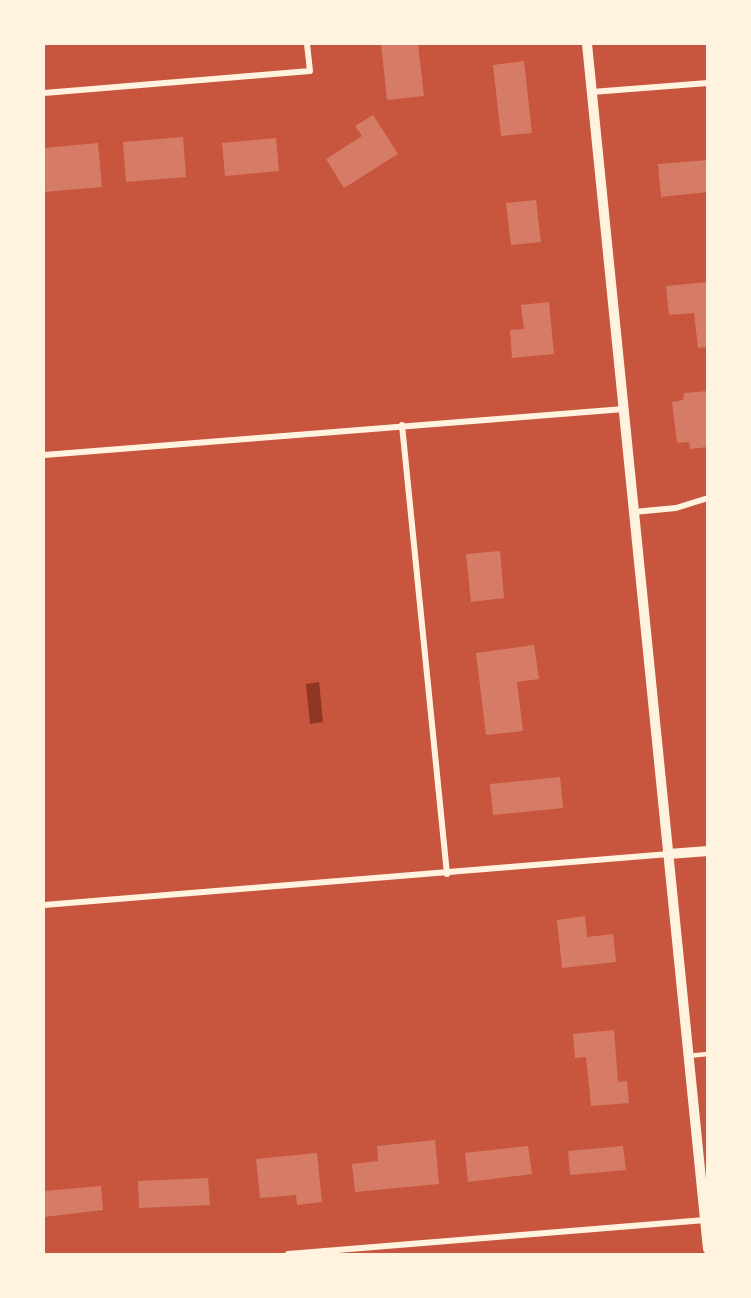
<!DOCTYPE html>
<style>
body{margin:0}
#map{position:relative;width:751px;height:1298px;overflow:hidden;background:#c8553d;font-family:"Open Sans",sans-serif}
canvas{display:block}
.frame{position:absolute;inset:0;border:45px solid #fff3e0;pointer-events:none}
</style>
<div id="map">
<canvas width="751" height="1298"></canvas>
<div class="frame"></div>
</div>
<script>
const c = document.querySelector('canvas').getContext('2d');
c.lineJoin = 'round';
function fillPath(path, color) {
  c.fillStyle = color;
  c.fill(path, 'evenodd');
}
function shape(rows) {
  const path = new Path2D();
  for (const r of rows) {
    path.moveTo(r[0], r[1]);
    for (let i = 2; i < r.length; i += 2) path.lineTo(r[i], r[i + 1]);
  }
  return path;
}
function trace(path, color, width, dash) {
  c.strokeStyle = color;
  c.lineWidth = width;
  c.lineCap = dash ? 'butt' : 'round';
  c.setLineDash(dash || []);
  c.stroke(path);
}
fillPath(shape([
 [319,682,323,722,310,724,306,684]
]), '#8f3625');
fillPath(shape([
 [381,44,418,44,424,96,387,100],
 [524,61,532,133,501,136,493,65],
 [373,115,398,154,344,188,326,159,362,136,355,126],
 [183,137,186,177,126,182,123,142],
 [276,138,279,171,225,176,222,143],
 [98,143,102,187,44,192,44,148],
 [708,160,708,192,661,197,658,164],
 [536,200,541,242,511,245,506,203],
 [708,282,708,347,698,348,694,313,669,315,666,286],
 [549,302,554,354,512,358,510,330,524,329,521,305],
 [708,391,708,447,690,449,689,442,677,443,672,402,683,400,684,393],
 [500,551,504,598,471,602,466,554],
 [534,645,539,679,517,682,523,731,486,735,476,653],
 [560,777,563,808,493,815,490,784],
 [585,916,587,937,613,934,616,962,562,968,557,920],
 [614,1030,618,1082,627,1081,629,1103,591,1106,586,1057,575,1058,573,1034],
 [435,1140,439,1184,355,1192,352,1164,378,1161,377,1146],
 [528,1146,532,1174,468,1182,465,1153],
 [623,1146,626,1170,570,1175,568,1151],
 [317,1153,322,1202,297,1205,296,1195,260,1198,256,1159],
 [208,1178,210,1205,139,1208,138,1181],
 [101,1186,103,1210,44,1217,44,1191]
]), '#d67c66');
trace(shape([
 [688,1056,708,1054]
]), '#fff3e0', 4.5);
trace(shape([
 [592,92,708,83],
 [44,93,310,71,307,44],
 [402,425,447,874],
 [44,455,624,409],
 [634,512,676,508,708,498],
 [44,905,669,854],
 [288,1254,705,1220]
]), '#fff3e0', 6);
trace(shape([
 [587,44,708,1249],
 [669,854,708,851]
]), '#fff3e0', 10);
</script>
